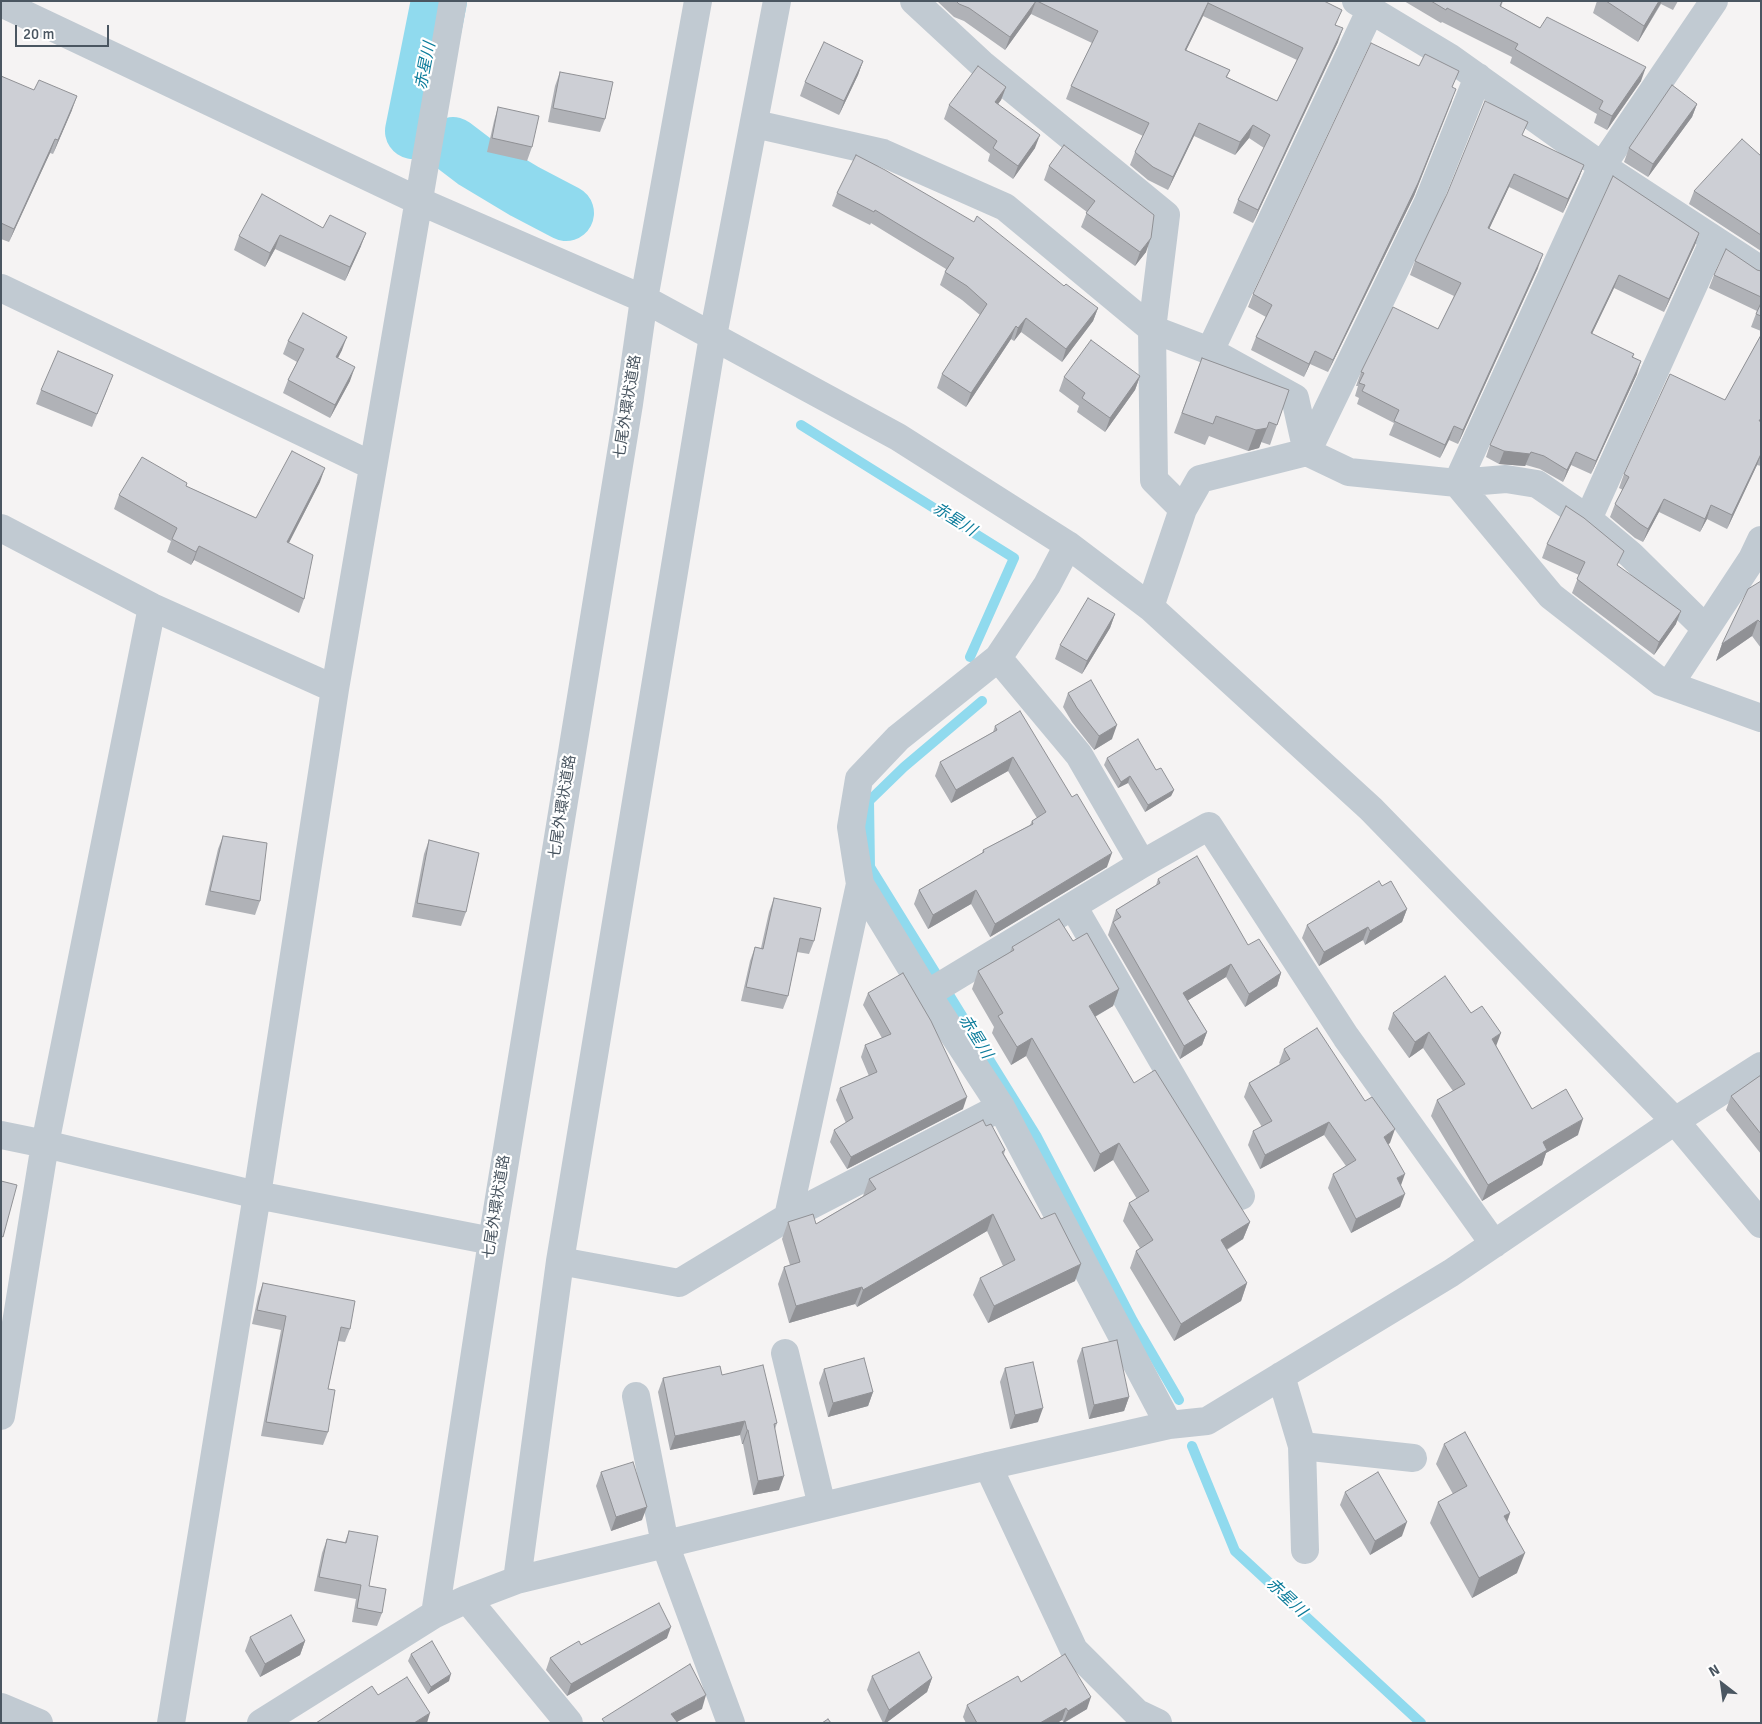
<!DOCTYPE html>
<meta charset="utf-8">
<style>
body{margin:0}
#map{position:relative;width:1762px;height:1724px;overflow:hidden;background:#f5f3f3;font-family:Signika,sans-serif}
canvas{display:block}
.frame{position:absolute;inset:0;border:2px solid #4a5661;pointer-events:none}
.north{position:absolute;left:1697px;top:1659px;width:50px;height:50px;-webkit-text-stroke:4px #fff;paint-order:stroke;rotate:330deg;font-size:14px;font-weight:700;line-height:20px;text-align:center;color:#4a5661}
.north::after{content:'';display:block;margin:auto;width:18px;height:22px;background:#4a5661;clip-path:polygon(50% 0,100% 100%,50% 72%,0 100%)}
.scale{position:absolute;left:15px;top:25px;width:94px;height:22px;box-sizing:border-box;border:2px solid #4a5661;border-top:0;padding-left:6px;font-size:15px;line-height:18px;white-space:nowrap;color:#4a5661;-webkit-text-stroke:4px #fff;paint-order:stroke}
</style>
<div id="map">
<canvas width="1762" height="1724"></canvas>
<div class="frame"></div>
<div class="north">N</div>
<div class="scale">20 m</div>
</div>
<script>
const c = document.querySelector('canvas').getContext('2d');
c.lineJoin = 'round';
function shape(rows) {
  const path = new Path2D();
  for (const r of rows) {
    path.moveTo(r[0], r[1]);
    for (let i = 2; i < r.length; i += 2) path.lineTo(r[i], r[i + 1]);
  }
  return path;
}
function trace(path, color, width, dash) {
  c.strokeStyle = color;
  c.lineWidth = width;
  c.lineCap = dash ? 'butt' : 'round';
  c.setLineDash(dash || []);
  c.stroke(path);
}
function fillPath(path, color) {
  c.fillStyle = color;
  c.fill(path, 'evenodd');
}
function drawText(font, color, halo, rows, align = 'center') {
  c.font = font + ' Signika,"Noto Sans JP",sans-serif';
  c.lineWidth = 4.5;
  c.setLineDash([]);
  c.textBaseline = 'middle';
  c.strokeStyle = halo;
  c.fillStyle = color;
  for (const [text, x, y, turn = 0] of rows) {
    c.save();
    c.translate(x, y);
    c.rotate((+turn || 0) * Math.PI / 180);
    c.textAlign = isNaN(turn) ? turn : align;
    if (halo) c.strokeText(text, 0, 0);
    c.fillText(text, 0, 0);
    c.restore();
  }
}
trace(shape([
 [801,425,1014,558,970,657],
 [982,701,904,767,869,801,870,867,1037,1137,1133,1321,1179,1400],
 [1192,1446,1235,1551,1421,1723]
]), '#90daee', 10);
trace(shape([
 [413,131,439,1],
 [453,145,474,161,524,191,566,213]
]), '#90daee', 56);
trace(shape([
 [914,1,982,64,1166,215,1152,329,1210,351,1295,398,1307,452],
 [1356,1,1449,57,1602,166,1761,270],
 [1,3,419,201,644,299,898,437,1068,545,1150,607,1371,809,1675,1121,1761,1224],
 [755,124,883,153,1005,207,1152,329,1154,480,1183,509],
 [1,288,373,466],
 [1210,351,1371,9],
 [1307,452,1428,202,1478,77],
 [1588,519,1714,240],
 [1,528,152,607,335,689],
 [1068,545,1047,585,998,658,898,738,859,779,851,827,860,884,927,994,1001,1107,1169,1425],
 [1150,607,1183,509,1200,479,1307,452,1349,472,1457,483,1551,596,1661,682,1761,718],
 [1705,628,1631,555,1588,519,1537,484,1506,479,1457,483,1602,166,1714,1],
 [998,658,1079,755,1142,864],
 [1669,685,1752,559,1761,540],
 [1073,906,1241,1196],
 [927,994,1142,864,1209,826,1346,1037,1494,1244],
 [1,1135,45,1144,257,1195,492,1241],
 [788,1217,1001,1107],
 [560,1261,679,1283,788,1217,860,884],
 [785,1353,822,1506],
 [1281,1376,1302,1446,1413,1458],
 [636,1396,665,1544,731,1723],
 [1,1416,45,1144,152,607],
 [1302,1446,1305,1550],
 [988,1466,1074,1650,1137,1713,1158,1723],
 [517,1580,560,1261,713,336,777,1],
 [467,1599,569,1723],
 [435,1614,492,1241,629,404,644,299,698,1],
 [1,1707,39,1723],
 [171,1723,257,1195,335,689,453,1],
 [261,1723,435,1614,467,1599,517,1580,988,1466,1169,1425,1207,1421,1451,1273,1675,1121,1761,1066]
]), '#c1cad2', 28);
fillPath(shape([
 [937,1,1324,1,1336,25,1338,42,1253,223,1233,213,1238,200,1264,148,1249,138,1235,155,1194,136,1168,190,1148,180,1130,165,1135,152,1143,136,1066,99,1071,86,1092,43,1031,14,1005,50,964,21,954,17],
 [1203,16,1297,60,1277,101,1227,77,1230,70,1186,50],
 [1404,1,1503,1,1501,7,1641,81,1607,130,1594,123,1597,114,1510,63,1512,57,1442,22,1441,23],
 [1597,1,1678,1,1673,10,1661,4,1638,42,1593,13],
 [863,61,858,75,839,115,800,96,805,82],
 [560,72,605,119,600,132,548,122,555,86],
 [1,76,72,110,53,154,50,153,9,242,1,239],
 [1006,87,1001,100,998,104,1035,148,1013,179,988,161,990,154,944,119,949,105],
 [1453,87,1452,101,1414,196,1328,372,1310,364,1304,377,1251,350,1256,337,1266,317,1248,307,1253,294],
 [1697,104,1692,117,1648,177,1624,162,1629,148],
 [498,107,532,147,527,161,487,152,494,121],
 [1523,136,1584,165,1579,178,1563,213,1509,187,1489,229,1538,268,1458,444,1449,440,1440,458,1389,435,1394,423,1357,404,1359,398,1355,396,1358,386,1356,386,1361,372,1438,329,1454,296,1410,275,1415,261],
 [1064,145,1146,252,1135,266,1081,227,1087,212,1044,180,1049,166],
 [1761,156,1761,251,1689,204,1694,191],
 [1613,176,1699,233,1695,245,1664,312,1614,288,1592,334,1634,354,1633,357,1637,374,1591,474,1571,465,1563,482,1540,469,1526,465,1525,466,1499,464,1486,457,1490,445],
 [837,193,1064,286,1098,308,1093,321,1062,362,1021,332,1014,341,1011,339,966,407,937,388,942,374,980,315,962,300,940,285,946,269,871,223,870,225,832,206],
 [323,228,361,246,345,281,275,249,265,267,234,250,239,236],
 [1757,270,1761,271,1761,331,1751,327,1757,311,1709,288,1714,275],
 [1761,335,1761,466,1757,465,1727,529,1707,519,1700,532,1659,512,1643,542,1635,538,1610,517,1615,504,1623,490,1619,488,1624,474,1725,400],
 [288,341,342,350,338,358,350,381,330,418,283,393,288,380,297,362,283,354],
 [1202,358,1289,390,1270,445,1261,442,1259,448,1248,451,1209,436,1205,445,1174,433],
 [1140,376,1135,390,1105,432,1077,412,1079,406,1059,391,1064,377],
 [108,388,92,427,36,404,41,390],
 [320,482,289,543,304,599,299,613,194,560,191,565,167,552,171,541,114,509,119,495,186,486,256,518],
 [1547,544,1618,566,1676,624,1654,655,1572,593,1579,575,1542,558],
 [1761,581,1761,648,1752,636,1716,661,1722,644],
 [1115,614,1110,628,1082,674,1055,659,1060,645],
 [1068,693,1112,739,1094,750,1072,722,1063,707],
 [995,726,1107,867,990,937,971,904,928,929,914,904,919,890,982,853,983,850,1030,825,1032,821,1037,818,1008,771,951,803,935,776,940,762,993,732],
 [1107,758,1156,770,1174,790,1171,796,1145,812,1128,783,1118,788,1104,765],
 [223,836,260,901,255,915,205,905,218,849],
 [429,840,466,912,461,926,412,917,424,854],
 [1158,879,1248,945,1281,973,1277,986,1245,1007,1226,977,1188,1000,1207,1032,1202,1045,1180,1059,1108,935,1116,910,1156,885],
 [774,898,814,941,809,954,797,952,788,996,783,1009,741,1001,750,961,755,947,761,948,769,912],
 [1407,909,1402,922,1365,945,1363,940,1319,966,1302,938,1307,925],
 [1073,941,1119,989,1113,1006,1095,1017,1134,1083,1250,1222,1243,1239,1227,1250,1247,1283,1241,1301,1174,1341,1130,1268,1136,1251,1140,1248,1123,1221,1129,1203,1137,1199,1113,1160,1094,1172,1026,1056,1011,1065,992,1033,994,1027,972,989,978,971,1010,952,1012,947],
 [868,993,963,1109,847,1169,830,1142,834,1130,846,1123,836,1100,840,1088,869,1076,861,1057,865,1045,882,1038,863,1005],
 [1393,1013,1496,1046,1532,1109,1578,1135,1546,1153,1542,1165,1482,1201,1431,1116,1437,1100,1453,1091,1423,1048,1409,1058,1388,1029],
 [1284,1049,1390,1143,1388,1144,1401,1185,1400,1207,1351,1233,1328,1188,1333,1174,1346,1166,1324,1135,1260,1169,1248,1145,1253,1131,1262,1127,1244,1097,1249,1083,1280,1064,1279,1063],
 [1761,1075,1761,1154,1726,1110,1731,1096],
 [986,1126,1005,1150,1004,1154,1075,1281,988,1323,973,1295,980,1278,1003,1266,987,1231,857,1307,855,1304,789,1323,778,1284,784,1267,790,1265,782,1239,788,1222,816,1224,863,1196,869,1179],
 [263,1283,350,1329,345,1342,338,1341,328,1389,328,1432,323,1445,261,1436,281,1330,252,1324,258,1297],
 [1082,1348,1129,1397,1124,1411,1089,1419,1077,1361],
 [1005,1368,1038,1422,1010,1429,1000,1382],
 [824,1369,873,1392,868,1406,828,1417,819,1383],
 [722,1375,777,1423,775,1429,779,1490,753,1495,743,1444,742,1444,740,1435,670,1450,658,1392,663,1378],
 [1444,1444,1510,1513,1507,1522,1517,1573,1472,1598,1430,1523,1438,1502,1453,1494,1436,1464],
 [601,1472,642,1520,611,1531,596,1486],
 [1345,1492,1402,1536,1370,1555,1340,1505],
 [349,1531,369,1586,382,1613,377,1626,352,1622,356,1599,314,1591,322,1553,327,1539,345,1542],
 [250,1637,305,1641,300,1655,260,1677,245,1651],
 [667,1638,567,1696,546,1670,550,1658,581,1645],
 [411,1654,449,1681,428,1694,408,1661],
 [872,1676,932,1678,927,1692,886,1723,883,1723,867,1690],
 [967,1705,1087,1709,1064,1723,1062,1720,1057,1723,966,1723,963,1717]
]), '#b0b2b7');
fillPath(shape([
 [1036,1,1031,14,1005,50,1010,37],
 [1659,1,1662,1,1638,42,1644,26],
 [1208,3,1203,16,1180,63,1185,50],
 [1343,28,1338,42,1253,223,1258,210],
 [863,61,858,75,839,115,844,101],
 [1646,67,1641,81,1607,130,1612,116],
 [1006,87,1001,100,990,115,995,102],
 [1456,89,1414,196,1328,372,1333,360],
 [77,96,72,110,53,154,58,140],
 [1697,104,1692,117,1648,177,1653,164],
 [1199,123,1194,136,1168,190,1173,177],
 [1253,125,1249,138,1235,155,1240,142],
 [1040,135,1035,148,1013,179,1018,166],
 [55,139,50,153,9,242,14,229],
 [1584,165,1579,178,1563,213,1568,199],
 [1514,174,1509,187,1483,242,1488,228],
 [366,233,361,246,345,281,350,267],
 [1699,233,1695,245,1664,312,1669,299],
 [280,235,275,249,265,267,270,253],
 [1151,238,1146,252,1135,266,1140,252],
 [1543,254,1538,268,1458,444,1463,430],
 [1619,275,1614,288,1586,346,1591,333],
 [1098,308,1093,321,1062,362,1066,349],
 [1026,318,1021,332,1014,341,1018,328],
 [1016,326,1011,339,966,407,971,393],
 [347,337,342,350,331,371,336,357],
 [1315,351,1310,364,1304,377,1309,364],
 [1641,361,1637,374,1591,474,1596,461],
 [355,367,350,381,330,418,335,405],
 [1140,376,1135,390,1105,432,1110,418],
 [1454,426,1449,440,1440,458,1445,445],
 [1267,428,1259,448,1248,451,1256,430],
 [1504,451,1531,452,1525,466,1499,464],
 [1576,452,1571,465,1563,482,1567,470],
 [1761,454,1757,465,1727,529,1732,515],
 [325,468,320,482,282,556,287,542],
 [1664,499,1659,512,1643,542,1648,529],
 [1711,505,1707,519,1700,532,1705,519],
 [199,546,194,560,191,565,196,552],
 [1681,611,1676,624,1654,655,1659,642],
 [1115,614,1110,628,1082,674,1087,661],
 [1758,620,1752,636,1716,661,1722,644],
 [1117,725,1112,739,1094,750,1099,736],
 [1013,757,1008,771,951,803,956,790],
 [1130,776,1128,783,1118,788,1121,782],
 [1174,790,1171,796,1145,812,1148,805],
 [1112,853,1107,867,990,937,995,924],
 [976,890,971,904,928,929,933,915],
 [1407,909,1402,922,1365,945,1370,931],
 [1368,927,1363,940,1319,966,1324,952],
 [1231,964,1226,977,1179,1006,1183,993],
 [1281,973,1277,986,1245,1007,1249,994],
 [1119,989,1113,1006,1082,1024,1089,1006],
 [1207,1032,1202,1045,1180,1059,1184,1046],
 [1429,1032,1423,1048,1409,1058,1415,1042],
 [1501,1033,1495,1049,1492,1039],
 [1032,1038,1026,1056,1011,1065,1017,1047],
 [967,1097,963,1109,847,1169,851,1157],
 [1583,1119,1578,1135,1546,1153,1542,1165,1482,1201,1488,1185,1543,1142],
 [1329,1122,1324,1135,1260,1169,1265,1155],
 [1395,1129,1390,1143,1379,1150,1384,1137],
 [1119,1143,1113,1160,1094,1172,1100,1154],
 [1405,1174,1400,1188,1397,1178],
 [1405,1194,1400,1207,1351,1233,1356,1219],
 [993,1214,987,1231,857,1307,863,1290],
 [1250,1222,1243,1239,1214,1257,1221,1240],
 [1081,1264,1075,1281,988,1323,994,1306],
 [1247,1283,1241,1301,1174,1341,1181,1324],
 [862,1287,855,1304,789,1323,796,1306],
 [873,1392,868,1406,828,1417,833,1403],
 [1129,1397,1124,1411,1089,1419,1094,1405],
 [1043,1408,1038,1422,1010,1429,1015,1415],
 [745,1421,740,1435,670,1450,675,1436],
 [747,1430,748,1430,743,1444,742,1444],
 [784,1476,779,1490,753,1495,758,1481],
 [647,1507,642,1520,611,1531,616,1517],
 [1510,1513,1503,1534,1504,1516],
 [1407,1522,1402,1536,1370,1555,1375,1541],
 [1525,1553,1517,1573,1472,1598,1479,1578],
 [671,1627,667,1638,567,1696,571,1684],
 [305,1641,300,1655,260,1677,265,1664],
 [451,1674,449,1681,428,1694,431,1687],
 [932,1678,927,1692,886,1723,884,1723,889,1710],
 [706,1695,702,1709,675,1723,671,1714],
 [1091,1697,1087,1709,1063,1723,1068,1711],
 [1066,1708,1062,1720,1057,1723,1040,1723],
 [430,1713,427,1723,414,1723]
]), '#909195');
const building = shape([
 [956,1,1036,1,1010,37,969,8,959,4,956,1],
 [1037,1,1324,1,1342,10,1335,25,1343,28,1258,210,1238,200,1270,135,1253,125,1240,142,1199,123,1173,177,1153,167,1135,152,1149,123,1071,86,1098,31,1037,1],
 [1208,3,1303,48,1277,101,1226,77,1230,70,1185,50,1208,3],
 [1431,1,1502,1,1500,6,1540,28,1547,17,1646,67,1612,116,1599,109,1603,101,1515,49,1518,44,1447,8,1446,10,1431,1],
 [1606,1,1659,1,1644,26,1606,1],
 [824,42,863,61,844,101,805,82,824,42],
 [1371,43,1419,66,1425,54,1459,71,1452,87,1456,89,1418,183,1333,360,1315,351,1309,364,1256,337,1272,305,1253,294,1371,43],
 [978,66,1006,87,995,102,1040,135,1018,166,993,148,997,141,949,105,978,66],
 [560,72,613,82,605,119,553,108,560,72],
 [1,76,34,90,39,80,77,96,58,140,55,139,14,229,1,223,1,76],
 [1672,85,1697,104,1653,164,1629,148,1672,85],
 [1485,101,1528,122,1522,135,1584,165,1568,199,1514,174,1488,228,1543,254,1463,430,1454,426,1445,445,1394,421,1399,410,1362,391,1365,385,1359,383,1364,373,1361,372,1393,307,1438,329,1461,283,1415,261,1447,194,1485,101],
 [498,107,539,116,532,147,492,138,498,107],
 [1742,139,1761,156,1761,235,1694,191,1742,139],
 [1064,145,1154,215,1151,238,1140,252,1086,213,1095,201,1049,166,1064,145],
 [856,155,885,170,974,222,977,216,1064,286,1066,284,1098,308,1066,349,1026,318,1018,328,1016,326,971,393,942,374,987,304,967,286,945,272,954,258,875,210,874,212,837,193,856,155],
 [1613,176,1699,233,1669,299,1619,275,1591,333,1634,354,1632,357,1641,361,1596,461,1576,452,1567,470,1544,456,1531,452,1530,454,1504,451,1490,445,1613,176],
 [262,194,323,228,330,215,366,233,350,267,280,235,270,253,239,236,262,194],
 [1726,249,1757,270,1761,271,1761,297,1714,275,1726,249],
 [1761,303,1761,316,1756,314,1761,303],
 [303,313,347,337,336,357,355,367,335,405,288,380,304,349,288,341,303,313],
 [1761,335,1761,418,1759,421,1761,421,1761,454,1732,515,1711,505,1705,519,1664,499,1648,529,1640,524,1615,504,1629,477,1624,474,1670,374,1725,400,1761,335],
 [1091,340,1140,376,1110,418,1082,398,1085,393,1064,377,1091,340],
 [58,351,113,375,97,414,41,390,58,351],
 [1202,358,1289,390,1277,425,1269,422,1267,428,1256,430,1216,416,1213,424,1182,413,1202,358],
 [292,451,325,468,287,542,313,555,304,599,199,546,196,552,172,539,177,528,119,495,142,457,187,483,186,486,256,518,292,451],
 [1566,506,1584,518,1624,551,1617,565,1681,611,1659,642,1577,579,1585,562,1547,544,1566,506],
 [1761,581,1761,623,1758,620,1722,644,1748,589,1761,581],
 [1088,598,1115,614,1087,661,1060,645,1088,598],
 [1091,680,1117,725,1099,736,1077,708,1068,693,1091,680],
 [1020,711,1072,797,1077,794,1112,853,995,924,976,890,933,915,919,890,984,852,983,850,1033,824,1032,821,1046,812,1013,757,956,790,940,762,997,730,995,726,1020,711],
 [1138,739,1156,770,1161,768,1174,790,1148,805,1130,776,1121,782,1107,758,1138,739],
 [223,836,267,843,260,901,210,891,223,836],
 [429,840,479,853,466,912,417,903,429,840],
 [1197,856,1248,945,1259,939,1281,973,1249,994,1231,964,1183,993,1207,1032,1184,1046,1113,922,1121,917,1116,910,1160,883,1158,879,1197,856],
 [1379,881,1382,886,1391,881,1407,909,1370,931,1368,927,1324,952,1307,925,1379,881],
 [774,898,821,908,814,941,800,938,788,996,746,987,755,947,763,949,774,898],
 [1059,919,1073,941,1087,933,1119,989,1089,1006,1134,1083,1155,1070,1250,1222,1221,1240,1247,1283,1181,1324,1136,1251,1153,1240,1129,1203,1149,1191,1119,1143,1100,1154,1032,1038,1017,1047,998,1016,1003,1013,978,971,1014,950,1012,947,1059,919],
 [903,973,931,1021,967,1097,851,1157,834,1130,853,1118,840,1088,877,1072,865,1045,891,1034,868,993,903,973],
 [1445,976,1471,1013,1482,1006,1501,1033,1492,1039,1532,1109,1566,1089,1583,1119,1543,1142,1547,1150,1488,1185,1437,1100,1465,1084,1429,1032,1415,1042,1393,1013,1445,976],
 [1317,1028,1365,1101,1372,1097,1395,1129,1384,1137,1405,1174,1397,1178,1405,1194,1356,1219,1333,1174,1356,1160,1329,1122,1265,1155,1253,1131,1272,1121,1249,1083,1290,1059,1284,1049,1317,1028],
 [1761,1075,1761,1134,1731,1096,1761,1075],
 [983,1120,986,1126,991,1124,1005,1150,1002,1152,1041,1219,1055,1213,1081,1264,994,1306,980,1278,1015,1260,993,1214,863,1290,862,1287,796,1306,784,1267,800,1262,788,1222,813,1214,816,1224,876,1189,869,1179,983,1120],
 [1,1181,17,1185,3,1237,1,1236,1,1181],
 [263,1283,355,1301,350,1329,341,1327,328,1389,335,1390,328,1432,266,1422,286,1316,257,1310,263,1283],
 [1117,1340,1129,1397,1094,1405,1082,1348,1117,1340],
 [864,1358,873,1392,833,1403,824,1369,864,1358],
 [1033,1362,1043,1408,1015,1415,1005,1368,1033,1362],
 [763,1365,777,1423,774,1424,784,1476,758,1481,748,1430,747,1430,745,1421,675,1436,663,1378,720,1366,722,1375,763,1365],
 [1465,1432,1510,1513,1504,1516,1525,1553,1479,1578,1438,1502,1467,1486,1444,1444,1465,1432],
 [633,1462,647,1507,616,1517,601,1472,633,1462],
 [1378,1472,1407,1522,1375,1541,1345,1492,1378,1472],
 [349,1531,378,1536,369,1586,386,1589,382,1613,357,1608,361,1585,319,1577,327,1539,346,1543,349,1531],
 [659,1603,671,1627,571,1684,550,1658,579,1641,581,1645,659,1603],
 [291,1615,305,1641,265,1664,250,1637,291,1615],
 [432,1641,451,1674,431,1687,411,1654,432,1641],
 [919,1652,932,1678,889,1710,872,1676,919,1652],
 [1065,1654,1091,1697,1068,1711,1066,1708,1040,1723,977,1723,967,1705,1018,1676,1021,1682,1065,1654],
 [690,1664,706,1695,671,1714,678,1723,605,1723,602,1719,690,1664],
 [407,1677,430,1713,414,1723,316,1723,372,1686,378,1695,407,1677],
 [828,1719,831,1723,822,1723,828,1719]
]);
fillPath(building, '#cdcfd5');
trace(building, '#909195', 1);
drawText('15px', '#4a5661', '#fff', [
 ["七尾外環状道路",628,407,-81],
 ["七尾外環状道路",563,807,-81],
 ["七尾外環状道路",497,1207,-81]
]);
drawText('italic 16px', '#0c7c9b', '#fff', [
 ["赤星川",426,66,-79],
 ["赤星川",954,520,32],
 ["赤星川",975,1037,58],
 ["赤星川",1286,1598,43]
]);
</script>
